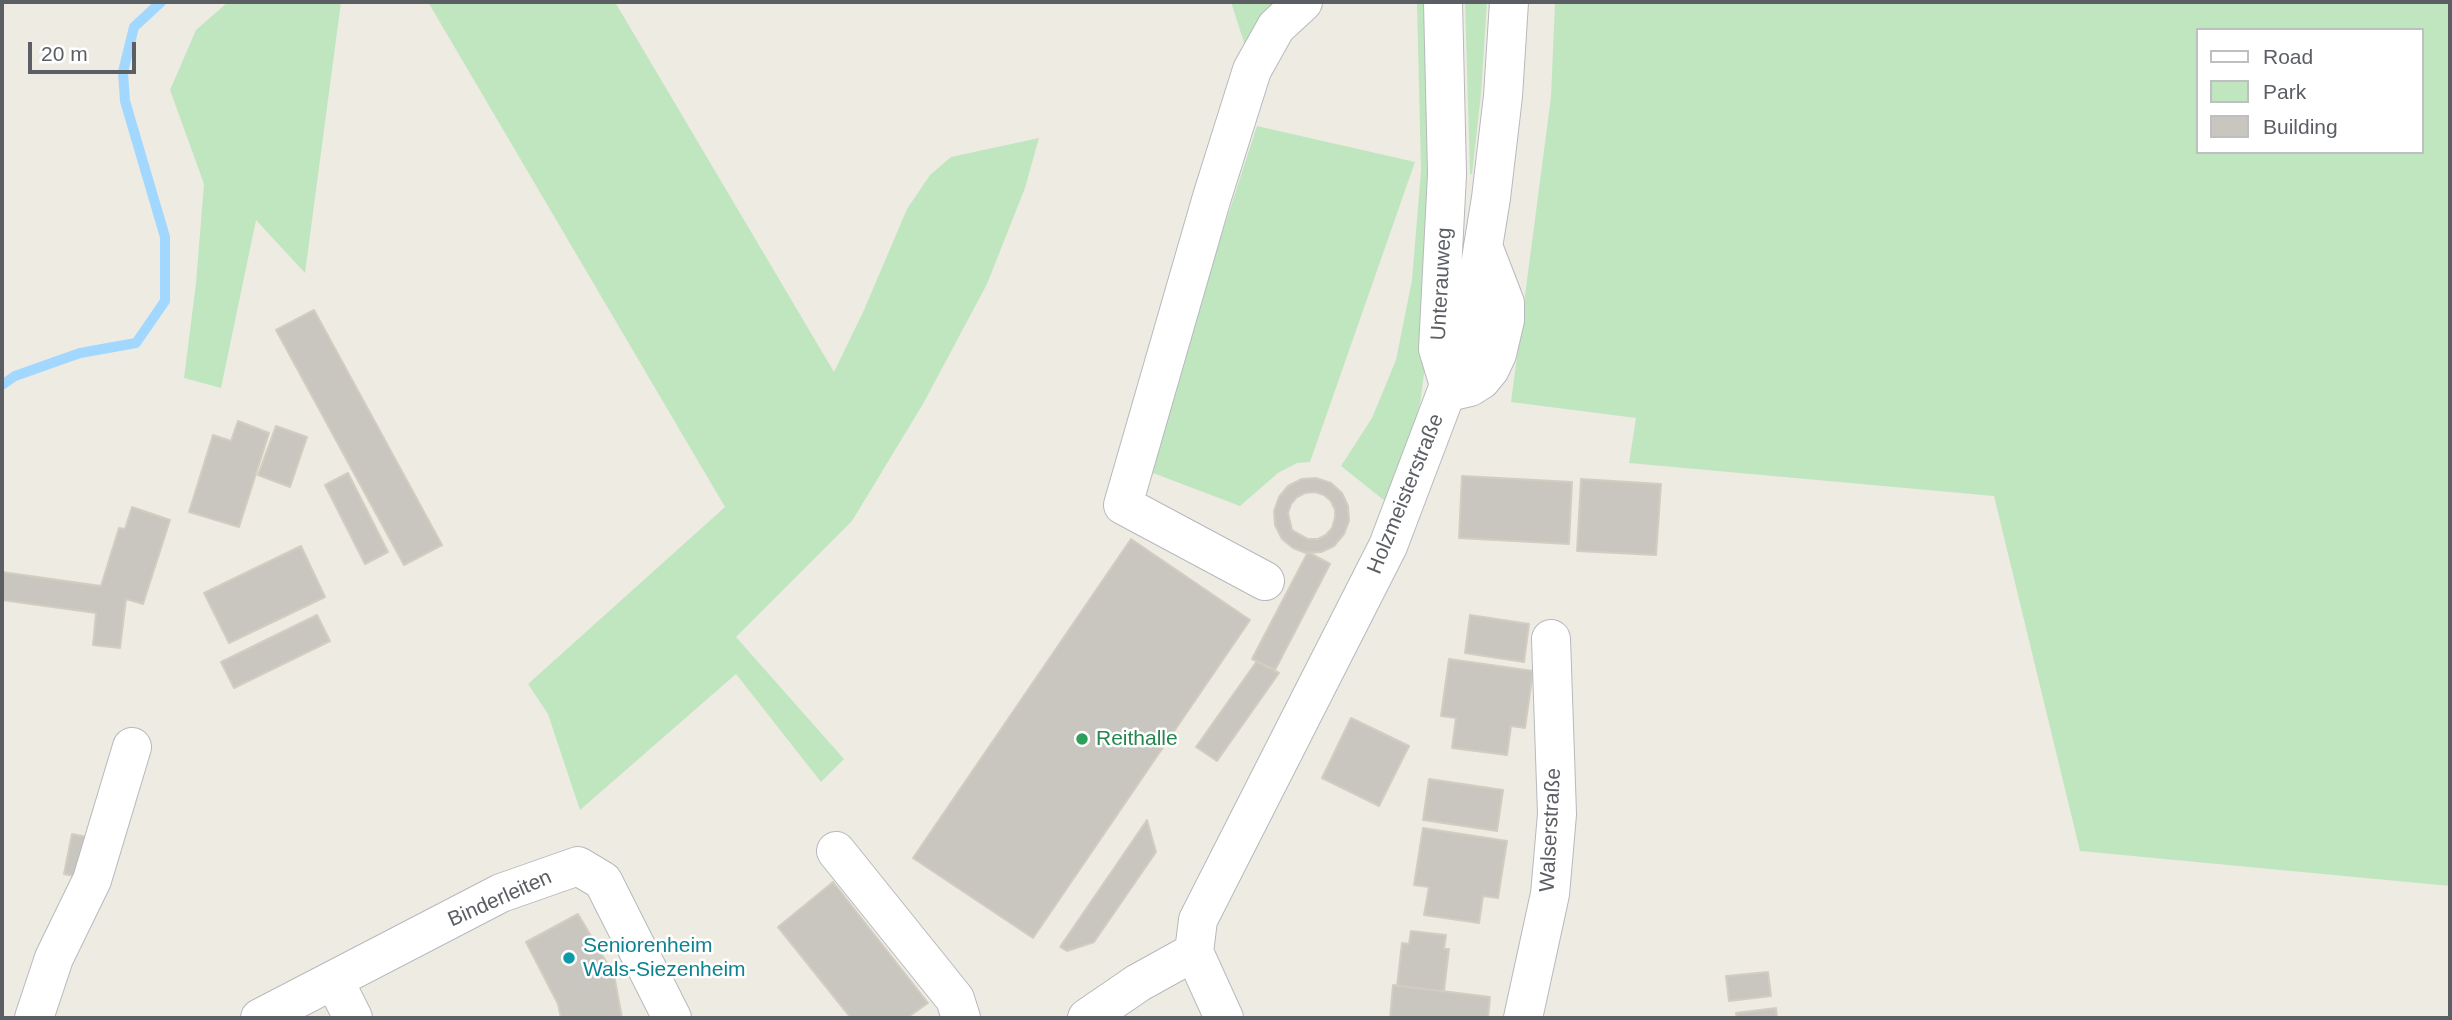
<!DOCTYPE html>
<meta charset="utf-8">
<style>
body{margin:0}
#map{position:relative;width:2452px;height:1020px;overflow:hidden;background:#eeebe3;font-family:Helvetica,sans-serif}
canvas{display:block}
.frame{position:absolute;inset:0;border:4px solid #5b5f64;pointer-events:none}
.legend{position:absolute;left:2196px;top:28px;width:228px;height:126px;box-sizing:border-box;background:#fff;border:2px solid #bdbfc1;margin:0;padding:9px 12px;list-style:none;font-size:21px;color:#5b5f64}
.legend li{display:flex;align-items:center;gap:14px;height:35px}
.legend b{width:35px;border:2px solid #bdbfc1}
.scale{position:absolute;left:28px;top:42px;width:108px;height:32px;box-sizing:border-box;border:4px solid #5b5f64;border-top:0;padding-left:9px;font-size:21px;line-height:24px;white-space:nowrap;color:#5b5f64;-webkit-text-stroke:5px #fff;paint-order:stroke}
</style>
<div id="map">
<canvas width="2452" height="1020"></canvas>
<div class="frame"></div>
<ul class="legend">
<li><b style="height:9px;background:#fff"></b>Road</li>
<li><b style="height:19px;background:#c0e6bf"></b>Park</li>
<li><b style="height:19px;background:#c9c6c0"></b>Building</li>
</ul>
<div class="scale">20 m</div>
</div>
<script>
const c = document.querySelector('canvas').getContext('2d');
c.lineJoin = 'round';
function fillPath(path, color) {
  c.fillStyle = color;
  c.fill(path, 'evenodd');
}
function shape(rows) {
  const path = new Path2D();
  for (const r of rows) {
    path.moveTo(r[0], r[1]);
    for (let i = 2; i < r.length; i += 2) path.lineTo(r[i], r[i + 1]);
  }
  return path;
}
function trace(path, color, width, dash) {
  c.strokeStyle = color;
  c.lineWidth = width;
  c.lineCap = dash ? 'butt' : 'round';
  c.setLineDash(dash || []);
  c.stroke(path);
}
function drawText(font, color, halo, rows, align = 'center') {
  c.font = font + ' Helvetica,sans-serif';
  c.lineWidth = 5;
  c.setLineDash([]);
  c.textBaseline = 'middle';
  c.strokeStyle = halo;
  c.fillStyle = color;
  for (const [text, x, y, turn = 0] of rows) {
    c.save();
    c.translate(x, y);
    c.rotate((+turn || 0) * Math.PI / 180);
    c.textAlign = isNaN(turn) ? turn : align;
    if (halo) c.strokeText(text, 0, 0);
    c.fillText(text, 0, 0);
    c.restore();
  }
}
fillPath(shape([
 [228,2,341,2,305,273,256,220,221,388,184,378,196,283,204,184,170,90,196,30],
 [428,2,615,2,834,372,864,310,907,209,930,175,951,157,1039,138,1025,188,987,284,923,404,852,521,736,637,844,759,821,782,736,674,580,810,548,714,528,684,725,507],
 [1231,2,1290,2,1248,55],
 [1433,2,1427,351,1420,404,1411,445,1385,501,1341,466,1372,418,1396,360,1412,280,1421,171,1417,3],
 [1465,2,1487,2,1481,94,1472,174,1470,174],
 [1555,2,2450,2,2450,886,2080,851,1994,496,1629,463,1636,418,1511,402,1551,97],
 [2198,30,2422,30,2422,152,2198,152],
 [1257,126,1415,162,1310,462,1297,463,1278,473,1240,506,1145,470]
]), '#c0e6bf');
trace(shape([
 [2,385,15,376,80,353,136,343,165,301,165,237,125,101,123,72,134,27,161,2]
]), '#a2d7ff', 10);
const building = shape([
 [314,310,442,545,404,565,276,330,314,310],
 [238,421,269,433,239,527,189,512,213,435,231,441,238,421],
 [276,426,307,437,290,487,258,475,276,426],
 [348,473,388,552,365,564,325,485,348,473],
 [1462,476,1572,482,1569,544,1459,538,1462,476],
 [1316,478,1331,483,1342,493,1348,506,1349,521,1344,534,1334,546,1321,552,1306,553,1293,548,1282,539,1275,525,1274,511,1279,497,1288,486,1302,479,1316,478],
 [1315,492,1324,495,1331,501,1335,510,1335,518,1332,528,1326,535,1318,539,1308,539,1292,530,1288,513,1291,504,1297,497,1305,493,1315,492],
 [1581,479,1661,484,1656,555,1577,551,1581,479],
 [132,507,170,520,143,604,126,599,120,648,93,645,96,613,2,600,2,572,101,586,119,528,125,529,132,507],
 [1131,539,1250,620,1033,938,913,858,1131,539],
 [301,546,325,597,229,643,204,593,301,546],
 [1308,552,1330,564,1275,670,1252,659,1308,552],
 [317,615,330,641,234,688,221,662,317,615],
 [1470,615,1529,624,1524,662,1465,653,1470,615],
 [1449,659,1533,671,1525,728,1511,726,1507,755,1452,748,1456,718,1441,716,1449,659],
 [1257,661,1279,673,1217,761,1196,747,1257,661],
 [1351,718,1409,746,1379,806,1322,778,1351,718],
 [1429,779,1503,790,1497,831,1423,820,1429,779],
 [1147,820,1156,852,1094,942,1067,951,1060,947,1147,820],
 [1423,828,1507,841,1498,898,1483,896,1479,923,1424,915,1429,887,1414,885,1423,828],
 [72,834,92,838,85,878,64,874,72,834],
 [833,882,928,1003,907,1018,851,1018,778,927,833,882],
 [578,914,614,975,622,1018,561,1018,558,1004,526,942,578,914],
 [1411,931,1446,935,1444,949,1449,949,1444,991,1397,986,1402,943,1409,944,1411,931],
 [1768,972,1771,996,1729,1001,1726,976,1768,972],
 [1393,985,1490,997,1488,1018,1390,1018,1393,985],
 [1776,1008,1777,1018,1737,1018,1736,1013,1776,1008]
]);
fillPath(building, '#c9c6c0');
trace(building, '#d3cdc1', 2);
const minor = shape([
 [1443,2,1447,174,1438,349,1449,385,1457,390,1470,387,1481,380,1490,369,1497,354,1505,320,1505,303,1483,246],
 [1265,581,1123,505,1212,197,1252,70,1276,27,1303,2],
 [836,851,955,999,961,1018],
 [1194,952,1198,920,1388,546,1449,385,1474,302,1491,198,1503,96,1509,2],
 [1194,952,1224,1018],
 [334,980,353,1018],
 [34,1018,54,958,92,880,132,747],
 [260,1018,501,893,578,866,603,881,672,1018],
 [1087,1018,1138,983,1194,952],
 [1523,1018,1550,894,1554,849,1557,814,1551,639]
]);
trace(minor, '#b6b9bd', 40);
trace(minor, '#fff', 38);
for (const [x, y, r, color] of [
 [1082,739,7,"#2e9e5b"],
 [569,958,7,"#0f9aa8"]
]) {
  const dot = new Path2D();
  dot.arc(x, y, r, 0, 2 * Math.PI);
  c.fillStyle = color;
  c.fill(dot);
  trace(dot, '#fff', 2.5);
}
drawText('21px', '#5b5f64', '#fff', [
 ["Unterauweg",1442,284,-87],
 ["Holzmeisterstraße",1406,494,-68],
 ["Walserstraße",1551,830,-87],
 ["Binderleiten",500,899,-24]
]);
drawText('21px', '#27864d', '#fff', [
 ["Reithalle",1096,739]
], 'left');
drawText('21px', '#0d838f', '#fff', [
 ["Seniorenheim",583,946],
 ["Wals-Siezenheim",583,970]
], 'left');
</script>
